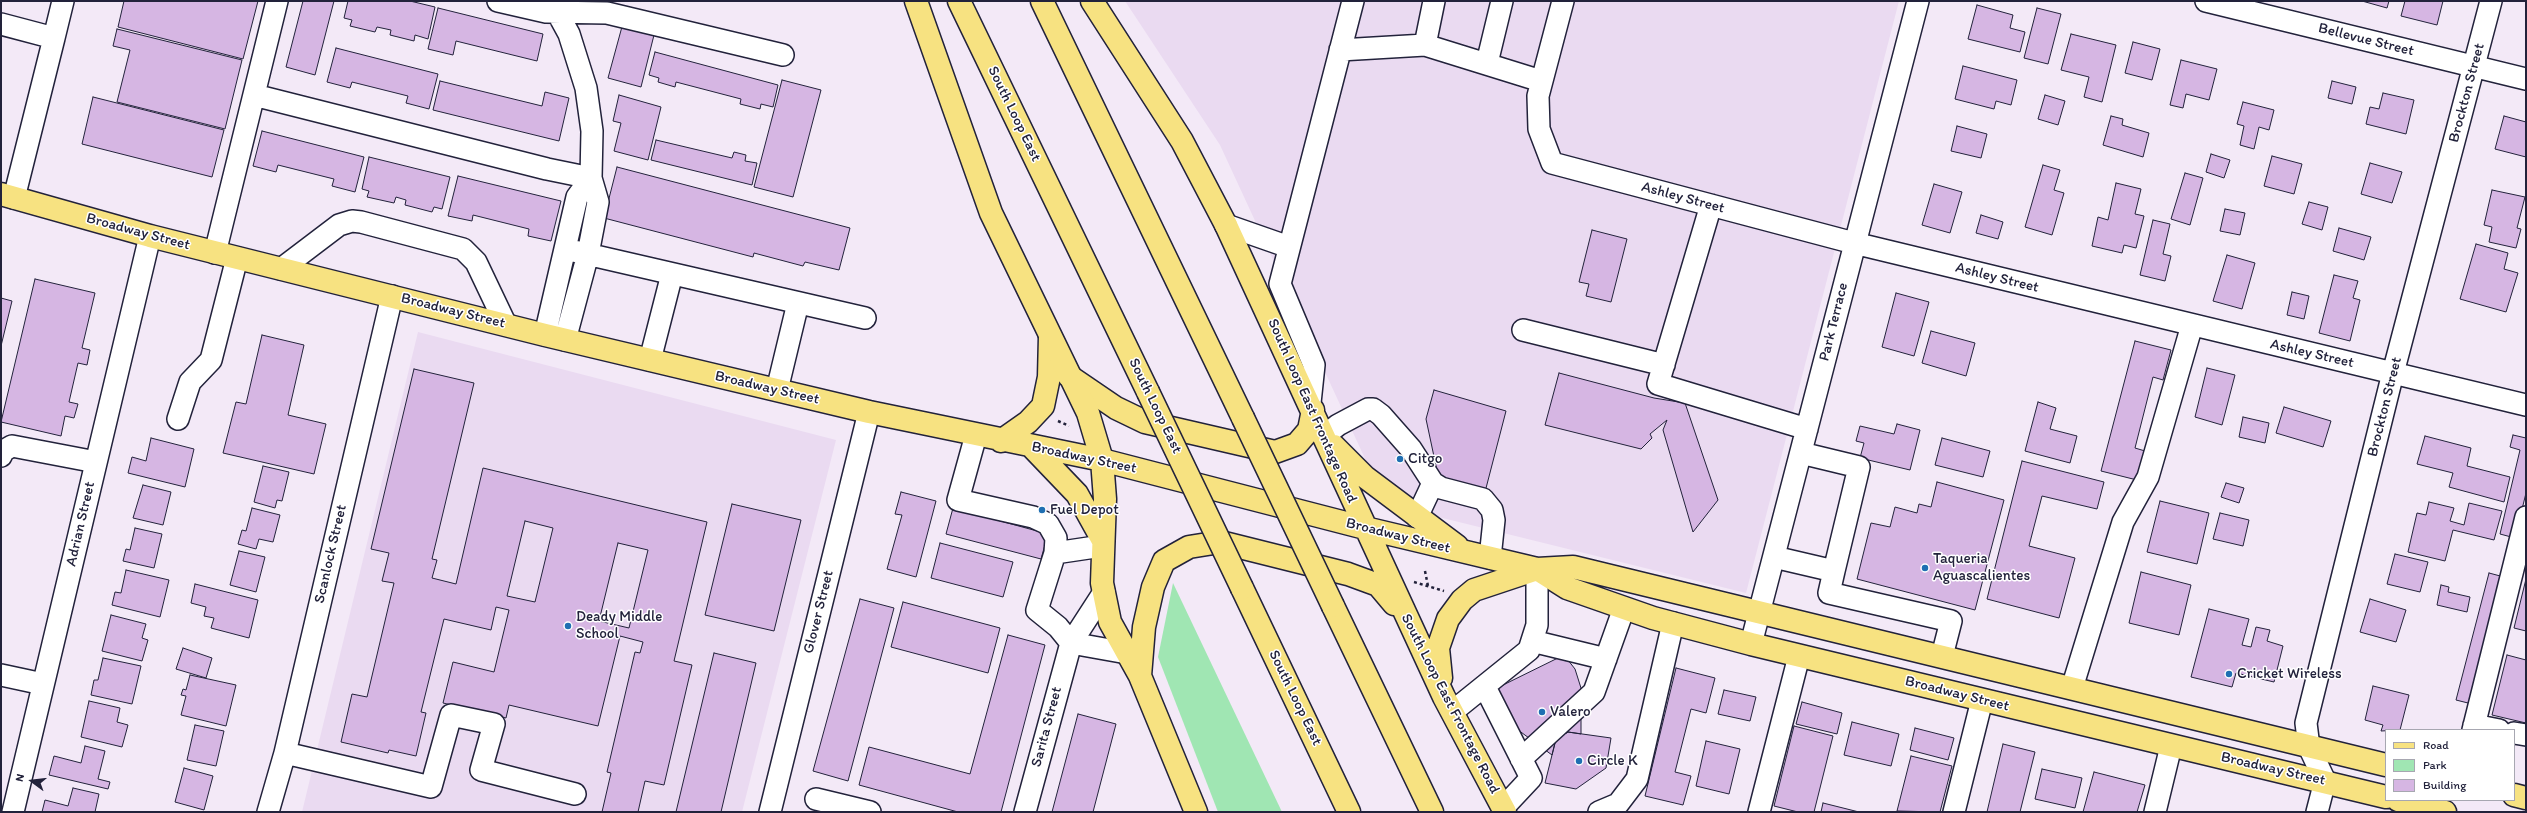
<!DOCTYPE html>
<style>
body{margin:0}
#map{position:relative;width:2527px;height:813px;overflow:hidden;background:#f3e9f7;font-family:Itim,sans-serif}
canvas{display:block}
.frame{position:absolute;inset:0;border:2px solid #22223b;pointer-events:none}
.legend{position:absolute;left:2385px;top:729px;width:130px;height:72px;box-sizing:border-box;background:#fff;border:1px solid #a7a7b1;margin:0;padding:5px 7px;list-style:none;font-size:12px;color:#22223b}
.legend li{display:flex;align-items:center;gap:8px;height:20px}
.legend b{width:20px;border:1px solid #a7a7b1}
.north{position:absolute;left:12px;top:761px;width:40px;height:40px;-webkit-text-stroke:3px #fff;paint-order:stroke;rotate:285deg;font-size:11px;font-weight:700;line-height:16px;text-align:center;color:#22223b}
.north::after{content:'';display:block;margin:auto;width:14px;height:18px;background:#22223b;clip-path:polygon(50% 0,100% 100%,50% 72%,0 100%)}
</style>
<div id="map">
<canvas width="2527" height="813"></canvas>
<div class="frame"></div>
<ul class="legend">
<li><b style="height:5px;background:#f7e281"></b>Road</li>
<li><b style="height:11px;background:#a0e6b3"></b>Park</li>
<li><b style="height:11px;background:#d6b6e3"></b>Building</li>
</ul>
<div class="north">N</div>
</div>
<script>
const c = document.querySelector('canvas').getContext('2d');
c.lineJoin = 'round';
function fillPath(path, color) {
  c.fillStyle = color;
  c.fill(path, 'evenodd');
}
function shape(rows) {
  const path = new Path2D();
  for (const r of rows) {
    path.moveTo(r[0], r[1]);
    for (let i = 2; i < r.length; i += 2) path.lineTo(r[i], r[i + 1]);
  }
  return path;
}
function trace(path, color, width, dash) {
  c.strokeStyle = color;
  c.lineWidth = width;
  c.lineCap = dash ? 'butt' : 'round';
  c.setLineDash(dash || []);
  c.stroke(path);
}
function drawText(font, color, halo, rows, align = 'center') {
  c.font = font + ' Itim,sans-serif';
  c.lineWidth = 3;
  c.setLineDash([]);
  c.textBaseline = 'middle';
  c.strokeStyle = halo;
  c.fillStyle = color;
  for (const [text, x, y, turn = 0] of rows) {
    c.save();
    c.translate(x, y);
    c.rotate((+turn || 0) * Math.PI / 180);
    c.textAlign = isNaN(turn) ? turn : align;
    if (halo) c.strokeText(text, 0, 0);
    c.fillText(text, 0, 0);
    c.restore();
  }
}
fillPath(shape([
 [1125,1,1899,1,1746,593,1386,504,1220,145],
 [418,332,836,440,742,812,302,812]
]), '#eadaf1');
fillPath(shape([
 [1173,583,1282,812,1218,812,1158,657]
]), '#a0e6b3');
const building = shape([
 [124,1,258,1,243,59,118,27,124,1],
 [303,1,334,1,315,75,286,67,303,1],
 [348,1,410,1,435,7,428,39,415,35,414,41,390,35,391,30,377,27,375,32,350,26,352,20,344,18,348,1],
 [2362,1,2389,1,2387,8,2362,1],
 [2405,1,2443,1,2437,25,2401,16,2405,1],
 [1977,5,2013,15,2010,28,2025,32,2020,52,1968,39,1977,5],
 [438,8,543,34,537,61,456,41,453,55,428,49,438,8],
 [2037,8,2061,14,2048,64,2024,58,2037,8],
 [623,23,655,31,641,87,608,78,623,23],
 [117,29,242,60,225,129,117,102,130,50,113,46,117,29],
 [2071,34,2116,45,2102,102,2084,97,2089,77,2061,70,2071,34],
 [2133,42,2160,49,2152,80,2125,73,2133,42],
 [336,48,438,74,429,109,406,103,408,96,352,82,350,88,327,82,336,48],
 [655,52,778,85,773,107,761,104,760,109,740,104,741,99,676,82,675,87,658,82,659,78,649,75,655,52],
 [2181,60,2217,69,2209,100,2186,94,2183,108,2170,105,2181,60],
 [1963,66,2017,80,2011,105,1996,101,1994,109,1955,99,1963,66],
 [782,80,821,90,793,197,754,187,782,80],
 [440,81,542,106,545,92,569,98,559,141,433,110,440,81],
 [2332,81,2356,87,2352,104,2328,98,2332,81],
 [2383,93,2414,100,2406,134,2366,124,2370,107,2379,109,2383,93],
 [619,95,661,107,648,160,614,151,621,123,613,121,619,95],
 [2045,95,2065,101,2058,125,2038,119,2045,95],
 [93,97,224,130,212,177,82,144,93,97],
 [2243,102,2274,110,2269,130,2259,127,2254,149,2240,145,2244,126,2237,124,2243,102],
 [2111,116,2123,119,2122,125,2149,133,2143,157,2103,145,2111,116],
 [2504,116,2526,122,2526,157,2495,149,2504,116],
 [1957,126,1987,134,1981,158,1951,151,1957,126],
 [262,131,364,157,355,192,332,186,334,179,278,165,276,172,253,166,262,131],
 [656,140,732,158,734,152,746,155,745,161,757,163,752,185,651,160,656,140],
 [2211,154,2230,160,2224,178,2206,172,2211,154],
 [2272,156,2302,164,2294,194,2264,186,2272,156],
 [369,157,450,177,442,209,434,207,432,212,405,205,406,200,396,197,394,203,367,197,369,191,362,189,369,157],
 [2370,163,2402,172,2392,203,2361,194,2370,163],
 [2043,165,2060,170,2054,190,2064,193,2052,235,2025,227,2043,165],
 [617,167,850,228,839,270,805,262,803,266,754,253,753,257,604,218,617,167],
 [2185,173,2203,178,2190,225,2171,219,2185,173],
 [458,176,561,201,551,241,528,236,529,229,473,215,472,221,448,216,458,176],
 [2116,183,2141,189,2135,214,2144,216,2136,248,2124,245,2122,253,2092,246,2098,217,2108,220,2116,183],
 [1934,184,1962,192,1950,233,1922,225,1934,184],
 [2492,190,2525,197,2517,228,2521,229,2516,248,2489,242,2492,227,2484,225,2492,190],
 [2309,202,2328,207,2322,230,2302,224,2309,202],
 [2225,209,2245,213,2240,235,2220,231,2225,209],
 [1981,215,2003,222,1998,239,1976,233,1981,215],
 [2153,220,2170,224,2163,254,2171,256,2165,281,2140,275,2153,220],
 [2339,228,2371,237,2364,260,2333,251,2339,228],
 [1592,230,1627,239,1611,302,1586,296,1589,284,1579,282,1592,230],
 [2476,244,2508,253,2504,269,2518,273,2506,312,2460,299,2476,244],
 [2227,255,2255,263,2242,309,2213,301,2227,255],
 [2334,275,2358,281,2353,298,2360,300,2350,341,2319,333,2334,275],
 [35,279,95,293,82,348,90,350,87,365,78,363,69,402,78,404,74,418,65,416,61,436,1,422,35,279],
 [2292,292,2309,296,2304,319,2287,315,2292,292],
 [1896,293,1929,302,1914,356,1882,347,1896,293],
 [1,298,12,301,1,346,1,298],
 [1931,331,1975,343,1966,376,1922,363,1931,331],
 [262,335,304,345,288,415,326,424,314,474,223,453,236,402,246,404,262,335],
 [2135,341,2171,350,2163,380,2153,377,2135,448,2145,451,2137,480,2101,471,2135,341],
 [2207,368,2235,375,2222,425,2195,417,2207,368],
 [414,369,474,383,432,559,437,560,432,578,456,584,483,468,707,522,674,661,692,665,664,785,645,781,638,812,602,812,611,773,607,772,635,652,640,653,643,642,620,636,598,726,509,705,506,718,443,703,453,662,494,672,509,610,496,607,491,630,444,619,421,712,426,713,416,756,389,750,388,753,341,742,352,694,367,697,394,583,382,581,389,553,371,549,414,369],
 [525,521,553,528,535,602,507,596,525,521],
 [618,543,648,550,629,628,599,621,618,543],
 [1559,373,1654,398,1685,403,1718,500,1693,532,1663,430,1667,420,1650,434,1652,438,1641,449,1545,425,1559,373],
 [1434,390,1506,411,1485,492,1439,480,1426,419,1434,390],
 [2038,402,2056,408,2050,429,2077,436,2070,463,2025,451,2038,402],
 [2284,407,2331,421,2323,447,2276,433,2284,407],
 [2243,417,2269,423,2265,443,2239,437,2243,417],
 [1897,424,1920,430,1910,470,1860,458,1864,443,1856,441,1860,426,1894,434,1897,424],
 [2513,435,2526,438,2526,493,2515,538,2500,534,2520,450,2510,447,2513,435],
 [2425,436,2471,448,2467,466,2510,477,2504,502,2449,487,2453,473,2417,464,2425,436],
 [151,438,194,449,185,487,128,473,132,457,146,461,151,438],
 [1942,438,1990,451,1983,477,1935,465,1942,438],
 [2022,461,2104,482,2097,509,2042,496,2029,546,2075,558,2059,618,1987,599,2022,461],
 [263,466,289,472,282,501,277,500,275,508,254,502,263,466],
 [1937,482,2004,500,1975,610,1857,579,1871,523,1890,527,1895,507,1917,513,1919,504,1931,507,1937,482],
 [2226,483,2244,488,2239,503,2221,497,2226,483],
 [143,485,171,492,163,525,133,518,143,485],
 [901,492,936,501,916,577,887,569,902,515,895,514,901,492],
 [2160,501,2209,513,2197,564,2147,552,2160,501],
 [2429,502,2454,508,2450,521,2464,525,2469,503,2502,511,2494,540,2453,530,2445,561,2408,552,2417,513,2426,515,2429,502],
 [732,504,801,520,774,631,705,615,732,504],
 [252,508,280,515,273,542,259,539,256,549,238,544,242,530,246,531,252,508],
 [953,508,1048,534,1041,559,946,534,953,508],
 [2220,513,2249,520,2243,546,2213,539,2220,513],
 [135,528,162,534,154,568,123,561,126,549,130,550,135,528],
 [940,543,1013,562,1003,597,931,578,940,543],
 [239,551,265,557,256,592,230,585,239,551],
 [2395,554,2428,562,2420,592,2387,584,2395,554],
 [126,570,169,580,160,617,112,605,115,592,121,593,126,570],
 [2141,572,2191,585,2179,635,2129,623,2141,572],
 [2489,573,2504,577,2472,704,2456,700,2489,573],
 [2526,579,2526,631,2514,628,2526,579],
 [195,584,258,600,249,638,211,628,214,618,204,616,206,607,191,603,195,584],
 [2441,585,2449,587,2448,592,2470,597,2467,612,2437,605,2441,585],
 [860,599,894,608,848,781,813,771,860,599],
 [2370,599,2406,610,2396,642,2360,632,2370,599],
 [903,602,1000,628,988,673,891,647,903,602],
 [2209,609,2249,619,2242,645,2251,647,2256,627,2270,630,2267,641,2283,646,2274,682,2236,673,2232,687,2191,677,2209,609],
 [111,615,146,624,142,638,148,640,142,661,102,651,111,615],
 [1008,635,1045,645,1001,812,958,812,859,785,869,747,970,774,1008,635],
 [183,648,212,658,206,678,176,669,183,648],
 [714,653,756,663,721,812,676,812,714,653],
 [1564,655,1575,669,1581,688,1581,734,1568,732,1556,739,1552,755,1510,724,1497,700,1499,687,1564,655],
 [2507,655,2526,660,2526,723,2492,715,2507,655],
 [103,658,141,666,132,704,91,695,94,680,98,680,103,658],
 [1676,668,1715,678,1706,713,1691,709,1675,772,1691,776,1683,805,1645,796,1676,668],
 [190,675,236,685,226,726,181,715,186,696,181,695,183,689,186,690,190,675],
 [2373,686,2409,695,2400,730,2381,731,2383,725,2365,720,2373,686],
 [1724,690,1756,697,1750,721,1718,714,1724,690],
 [89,701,120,708,117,722,128,725,122,747,81,737,89,701],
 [1802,702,1842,713,1837,734,1796,724,1802,702],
 [1078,714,1116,724,1093,812,1052,812,1078,714],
 [1852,722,1899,734,1891,766,1844,755,1852,722],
 [195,725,224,731,216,766,187,760,195,725],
 [1794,726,1833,736,1814,812,1798,812,1774,806,1794,726],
 [1915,728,1954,738,1948,760,1910,750,1915,728],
 [1568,732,1611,738,1606,768,1576,789,1545,783,1556,739,1568,732],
 [1706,741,1740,749,1729,794,1696,786,1706,741],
 [2003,744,2035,752,2020,812,1987,812,2003,744],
 [85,746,105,751,98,779,110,782,108,789,49,775,54,756,81,763,85,746],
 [1911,756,1952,766,1940,812,1897,811,1911,756],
 [184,768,213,776,204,810,175,802,184,768],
 [2042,769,2082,778,2075,808,2035,799,2042,769],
 [2094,772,2145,785,2137,812,2083,812,2094,772],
 [73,788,99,794,95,812,42,812,45,800,68,806,73,788],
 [1823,803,1859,812,1821,812,1823,803]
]);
fillPath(building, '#d6b6e3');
trace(building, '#22223b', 1);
const minor = shape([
 [498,1,546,12,607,13,783,55],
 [551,1,569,34,586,88,592,131,591,178,598,202,588,254,565,340],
 [1563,1,1538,96,1539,129,1552,163,1854,243,2526,405],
 [2206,1,2526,79],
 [1,24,54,38,14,198],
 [54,38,63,1],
 [1425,45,1434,1],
 [1340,50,1425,45,1541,81],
 [1487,63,1502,1],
 [254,95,547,169,591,178],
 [1711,205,1658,384,1807,429],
 [1226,225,1289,247],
 [565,249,865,318],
 [215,253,277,1],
 [281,269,339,225,352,221,361,222,463,249,476,262,506,325],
 [1523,330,1664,365],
 [545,335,577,197,591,178],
 [650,360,672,274],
 [777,390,798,303],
 [1310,403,1314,365,1280,284,1353,1],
 [178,419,190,382,211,360,237,258],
 [976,435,958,500,1033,517,1048,524,1056,538,1055,553,1037,610,1058,627,1071,643],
 [1324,436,1338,425,1368,409,1373,409,1381,415,1411,449,1433,483,1441,488,1483,499,1492,510,1494,520,1490,558],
 [1801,453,1859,467,1834,571],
 [1,456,3,451,12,446,96,462],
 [1417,517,1433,483],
 [1055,553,1102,546],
 [1774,557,1834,571,1829,593,1951,621,1942,656],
 [1532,641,1606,659],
 [1071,643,1127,653],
 [1751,644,1918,1],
 [1,675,43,684],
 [1485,687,1531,778,1503,808],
 [2072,688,2123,522,2148,477,2192,325],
 [1452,712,1529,650,1537,625,1537,569],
 [2474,725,2499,730],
 [2473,730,2526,517],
 [2514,733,2526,735],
 [285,753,431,787,451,715,494,724,481,770,575,794],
 [1521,759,1594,692,1624,608],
 [816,799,870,812],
 [13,812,150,236],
 [268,812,285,753,392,296],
 [770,812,869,412],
 [1025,812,1071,643,1104,592],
 [1599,812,1618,804,1637,779,1673,623],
 [1759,812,1799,656],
 [1954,812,1982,700],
 [2155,812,2171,746],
 [2317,812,2325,781,2309,747,2306,723,2393,373,2491,1]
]);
const major = shape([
 [1,194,150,236,545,335,869,412,1102,460,1365,528,1537,569,1573,567,2386,765],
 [1226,225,1444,697,1505,812],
 [1069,376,1116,408,1145,422,1275,452,1297,444,1309,430,1313,410],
 [1001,441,1028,422,1043,406,1049,377,1050,336],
 [1334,446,1365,477,1457,546],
 [1032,447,1077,494,1102,539],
 [1102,460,1105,499,1102,583,1110,622,1140,676,1196,812],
 [1537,569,1567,588,1653,618,1751,644,2386,797],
 [1140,676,1144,627,1153,587,1164,561,1189,547,1220,542,1348,574,1378,585,1394,604],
 [1441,678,1438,648,1448,619,1462,600,1474,590,1537,569],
 [2514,795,2526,798],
 [2398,800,2445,812]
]);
const highway = shape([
 [916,1,991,213,1088,413,1102,460],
 [959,1,1148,392],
 [1042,1,1243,418],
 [1092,1,1182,141,1226,225],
 [1242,588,1349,812],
 [1333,606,1432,812]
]);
trace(minor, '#22223b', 24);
trace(major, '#22223b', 25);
trace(highway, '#22223b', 25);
trace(shape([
 [1058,421,1069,426],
 [1425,571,1428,586],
 [1414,582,1444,591]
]), '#22223b', 2.5, [3, 3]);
trace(minor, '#fff', 21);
trace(major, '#f7e281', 22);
trace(highway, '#f7e281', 22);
const highwayBridge = shape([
 [1148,392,1242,588],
 [1243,418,1333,606]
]);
trace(highwayBridge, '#22223b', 25, []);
trace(highwayBridge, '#f7e281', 22);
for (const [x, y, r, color] of [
 [1400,459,4,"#1f6fb2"],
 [1042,510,4,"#1f6fb2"],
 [1925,568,4,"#1f6fb2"],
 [568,626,4,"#1f6fb2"],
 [2229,674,4,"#1f6fb2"],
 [1542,712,4,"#1f6fb2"],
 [1579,761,4,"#1f6fb2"]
]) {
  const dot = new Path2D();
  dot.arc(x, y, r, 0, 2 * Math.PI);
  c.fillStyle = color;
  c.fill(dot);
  trace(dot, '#fff', 1.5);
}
drawText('15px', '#22223b', '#fff', [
 ["Bellevue Street",2366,40,14],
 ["Brockton Street",2467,93,-75],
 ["South Loop East",1014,114,64],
 ["Ashley Street",1683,198,15],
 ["Broadway Street",138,232,15],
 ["Ashley Street",1997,278,14],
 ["Broadway Street",453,311,14],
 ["Park Terrace",1834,322,-76],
 ["Ashley Street",2312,354,13],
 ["Broadway Street",767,388,13],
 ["South Loop East",1155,406,64],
 ["Brockton Street",2385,407,-76],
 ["South Loop East Frontage Road",1312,411,66],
 ["Broadway Street",1084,458,12],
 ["Adrian Street",81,524,-77],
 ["Broadway Street",1398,536,14],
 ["Scanlock Street",331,554,-77],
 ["Glover Street",819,612,-76],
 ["Broadway Street",1957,694,14],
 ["South Loop East",1295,698,64],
 ["South Loop East Frontage Road",1450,704,63],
 ["Sarita Street",1047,727,-75],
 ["Broadway Street",2273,769,13]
]);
drawText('15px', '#22223b', '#fff', [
 ["Citgo",1408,459],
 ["Fuel Depot",1050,510],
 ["Taqueria",1933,559],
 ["Aguascalientes",1933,576],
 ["Deady Middle",576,617],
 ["School",576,634],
 ["Cricket Wireless",2237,674],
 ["Valero",1550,712],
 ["Circle K",1587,761]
], 'left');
</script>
